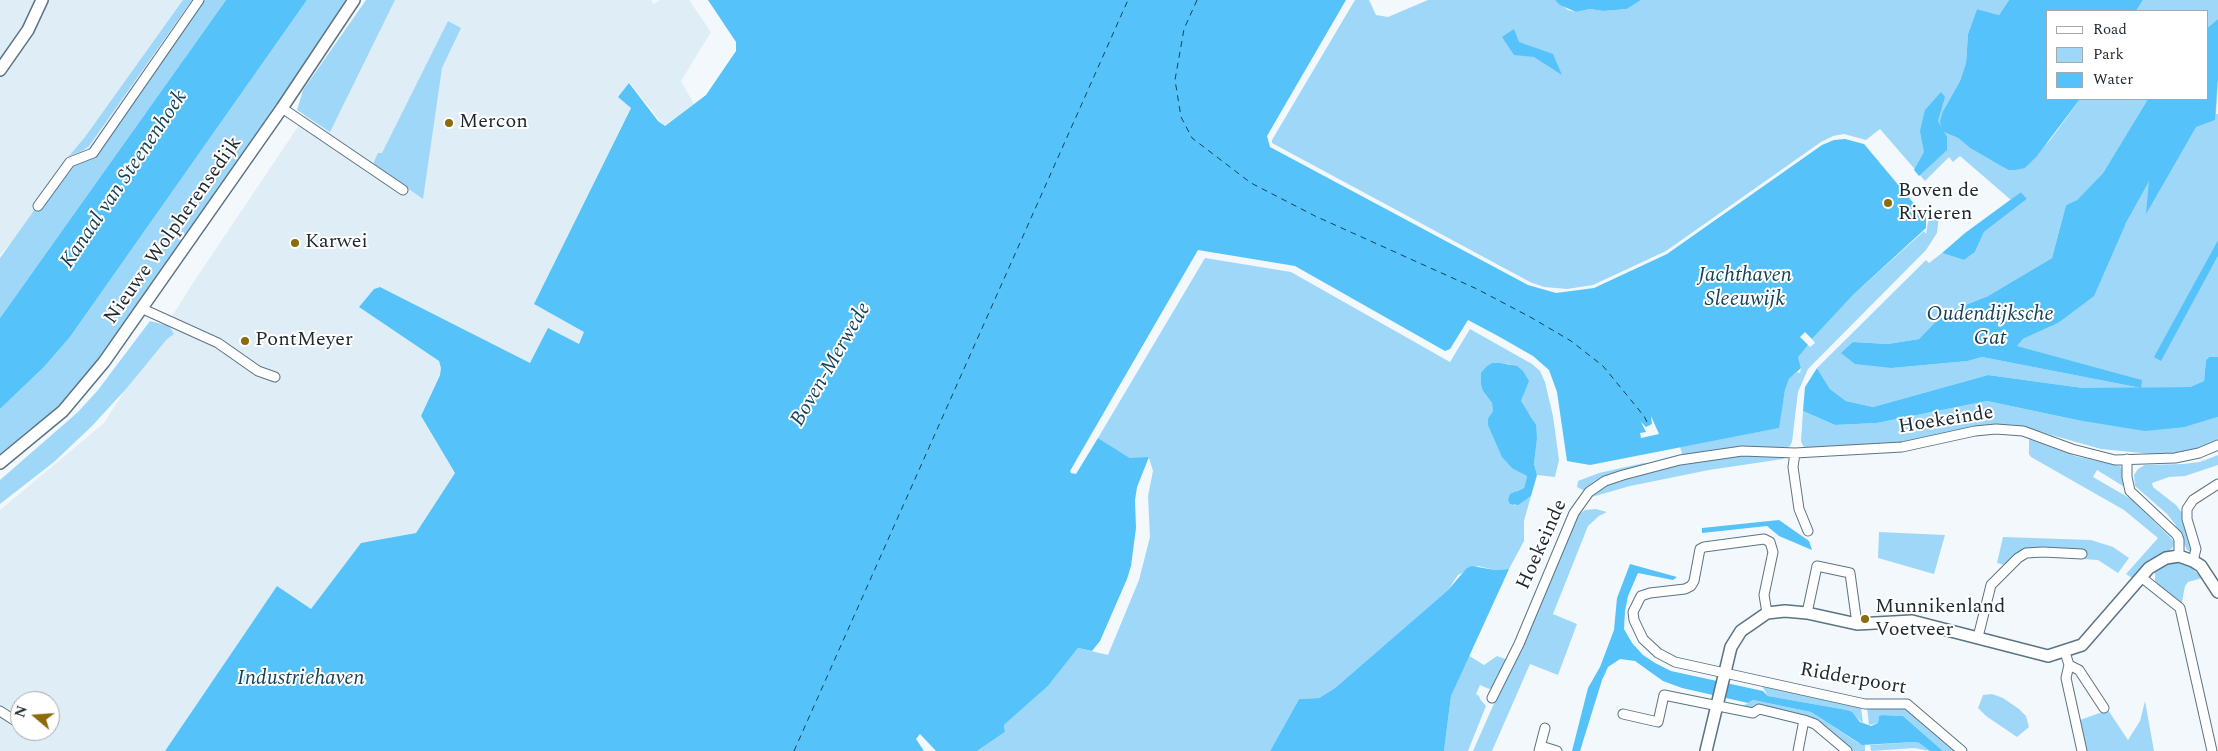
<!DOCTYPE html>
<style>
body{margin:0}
#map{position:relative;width:2218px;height:751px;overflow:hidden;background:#f3f8fc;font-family:Spectral,serif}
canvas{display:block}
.legend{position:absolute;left:2046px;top:10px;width:162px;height:90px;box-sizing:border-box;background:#fff;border:1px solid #a5a9ac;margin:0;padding:6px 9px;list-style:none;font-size:15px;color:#1e282f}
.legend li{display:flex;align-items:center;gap:10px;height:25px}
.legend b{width:25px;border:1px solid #a5a9ac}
.north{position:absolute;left:10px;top:691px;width:50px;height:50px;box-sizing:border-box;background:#fff;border:1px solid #a5a9ac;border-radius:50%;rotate:288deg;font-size:14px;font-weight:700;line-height:20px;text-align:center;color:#1e282f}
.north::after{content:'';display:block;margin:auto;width:18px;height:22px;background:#8c6b0d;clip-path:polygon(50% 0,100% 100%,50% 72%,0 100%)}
</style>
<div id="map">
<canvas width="2218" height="751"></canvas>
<ul class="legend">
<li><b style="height:6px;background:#fff"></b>Road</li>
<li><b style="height:14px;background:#9fd7f8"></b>Park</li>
<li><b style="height:14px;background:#55c2fa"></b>Water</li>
</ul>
<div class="north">N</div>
</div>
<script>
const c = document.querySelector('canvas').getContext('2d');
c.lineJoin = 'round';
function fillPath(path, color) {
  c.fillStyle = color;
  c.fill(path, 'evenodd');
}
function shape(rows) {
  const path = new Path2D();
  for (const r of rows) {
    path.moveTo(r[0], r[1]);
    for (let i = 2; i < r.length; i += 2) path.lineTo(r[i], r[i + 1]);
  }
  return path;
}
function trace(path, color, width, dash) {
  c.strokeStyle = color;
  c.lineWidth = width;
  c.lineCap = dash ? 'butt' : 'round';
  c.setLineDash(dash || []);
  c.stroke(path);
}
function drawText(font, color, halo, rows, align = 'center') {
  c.font = font + ' Spectral,serif';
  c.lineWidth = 4;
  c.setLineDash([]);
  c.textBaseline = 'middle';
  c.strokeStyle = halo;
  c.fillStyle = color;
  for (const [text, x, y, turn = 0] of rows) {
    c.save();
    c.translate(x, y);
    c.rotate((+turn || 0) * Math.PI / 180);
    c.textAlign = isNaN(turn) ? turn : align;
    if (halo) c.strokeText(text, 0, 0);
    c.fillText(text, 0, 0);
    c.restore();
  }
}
fillPath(shape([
 [0,0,189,0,91,151,0,255],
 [383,0,651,0,654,4,661,0,689,0,711,32,681,81,694,104,664,126,630,83,618,97,631,107,534,304,585,332,579,345,530,364,380,287,374,289,359,307,439,361,442,368,421,417,455,473,416,533,361,544,311,610,277,586,165,751,0,751,0,510,104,423,193,283],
 [20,701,50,701,50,731,20,731]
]), '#dfeef6');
fillPath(shape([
 [183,0,192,0,89,146,82,151,69,156,85,137],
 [200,0,226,0,0,318,0,258,66,166,86,158],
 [307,0,350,0,144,298,84,379,65,400,0,457,0,409,44,367,70,337],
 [366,0,395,0,330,132,297,110,303,90],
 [1355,0,1369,0,1376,15,1388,17,1428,0,1555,0,1568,10,1576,12,1590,9,1603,11,1627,9,1641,0,2009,0,1999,15,1977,9,1968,34,1966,63,1960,81,1943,111,1946,133,1958,138,1970,148,2001,166,2025,168,2051,139,2080,99,2148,99,2103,173,2077,200,2066,205,2052,258,1988,296,1943,314,1919,339,1888,344,1853,342,1892,368,1968,361,1982,357,2141,388,2141,380,2016,346,2023,339,2058,323,2126,223,2156,169,2218,81,2216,114,2218,114,2218,240,2155,357,2161,360,2218,256,2218,357,2209,357,2206,360,2204,381,2190,387,2141,388,2083,388,1988,375,1873,407,1846,401,1830,389,1817,368,1926,260,1929,263,1942,253,1964,260,1975,252,1984,232,2027,199,2021,192,2011,200,1960,156,1953,162,1949,157,1925,181,1880,129,1866,140,1844,134,1833,136,1821,142,1666,251,1593,285,1567,289,1544,287,1530,282,1272,143,1272,140],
 [2143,0,2218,0,2218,19,2207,28,2207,11,2136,11],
 [448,21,461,28,442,68,423,199,373,164,378,153,382,153],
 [1929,215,1939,215,1937,233,1926,250,1808,369,1798,392,1792,442,1790,446,1785,449,1737,447,1683,457,1680,447,1778,428,1785,390,1789,379,1797,372,1800,373,1801,368,1798,357,1800,353,1808,345,1810,347,1815,343,1812,339,1854,294,1924,231,1926,234],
 [1205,258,1291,272,1450,362,1470,329,1532,364,1540,371,1545,382,1553,416,1559,460,1555,477,1537,475,1534,464,1537,439,1533,420,1520,401,1523,397,1510,364,1492,363,1483,391,1492,403,1493,411,1489,419,1513,469,1527,476,1524,488,1516,491,1514,506,1531,496,1524,521,1524,541,1509,569,1495,570,1478,566,1458,575,1448,590,1335,688,1319,698,1299,699,1270,751,977,751,1005,732,1004,725,1048,686,1078,648,1108,655,1139,580,1150,537,1148,496,1153,471,1149,458,1130,458,1098,438],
 [150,321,169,326,174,334,167,339,126,389,92,426,54,462,0,504,0,480,78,412,98,390],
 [1987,401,2077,420,2185,427,2218,417,2218,442,2186,453,2162,455,2101,449,2023,427,1895,443,1809,449,1803,446,1801,441,1803,411,1835,425,1877,423],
 [2029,439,2075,456,2120,466,2124,472,2126,488,2097,470,2093,477,2131,499,2170,537,2174,542,2173,547,2168,552,2149,561,2132,578,2126,574,2158,538,2124,510,2031,457,2029,454],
 [1740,453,1783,456,1785,457,1783,459,1709,470,1630,486,1588,498,1607,483,1623,477],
 [2218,455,2218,465,2185,476,2169,477,2152,483,2153,487,2176,505,2182,513,2186,523,2193,553,2187,550,2175,524,2167,514,2135,486,2134,475,2138,469,2145,465,2183,464,2200,462],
 [1644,463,1652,464,1585,491,1577,487,1578,481,1599,473],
 [1596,509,1607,512,1599,516,1588,526,1553,614,1577,624,1558,675,1530,664,1492,751,1473,751,1577,516,1585,510],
 [1879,532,1945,535,1934,574,1878,558],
 [2003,537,2091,540,2113,547,2129,558,2118,573,2098,560,2083,559,2084,552,2037,549,2008,566,1997,563],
 [2175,560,2187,563,2202,578,2188,582,2185,586,2181,607,2155,581,2155,571,2157,568],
 [1468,655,1484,665,1497,656,1508,660,1494,687,1489,689,1480,685,1476,694,1479,696,1480,699,1486,706,1468,751,1444,751,1451,696],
 [1762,686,1861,707,1863,723,1847,710,1768,696],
 [1992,694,2003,698,2019,709,2026,716,2029,727,2017,737,1986,716,1978,708,1983,695],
 [1753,700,1811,712,1858,743,1865,745,1865,751,1852,751,1816,720,1743,706],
 [2145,701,2154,751,2087,751,2080,720,2108,710,2128,740,2140,721],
 [1867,707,1903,707,1908,709,1956,751,1943,751,1903,716,1882,715,1879,716,1878,723,1869,725],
 [1914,742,1919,743,1930,751,1914,748,1871,751,1870,745]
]), '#9fd7f8');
fillPath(shape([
 [1555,0,1641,0,1627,9,1603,11,1590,9,1576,12,1560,5],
 [2009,0,2143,0,2136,11,2047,11,2047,99,2080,99,2037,156,2025,168,2015,170,2009,170,2001,166,1970,148,1958,138,1946,133,1942,130,1940,121,1943,111,1960,81,1966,63,1968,34,1977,9,1999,15],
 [1514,29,1519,42,1553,54,1562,75,1534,57,1514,55,1502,37],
 [2218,74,2215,120,2196,127,2146,214,2149,181,2180,111,2192,99,2207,99,2207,85],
 [2021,192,2027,199,1984,232,1975,252,1964,260,1942,253,1965,233],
 [2209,357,2218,357,2218,417,2185,427,2145,431,2077,420,1987,401,1877,423,1835,425,1803,411,1805,387,1817,368,1830,389,1846,401,1873,407,1988,375,2083,388,2190,387,2204,381,2206,360],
 [1472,566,1495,570,1509,569,1451,696,1444,751,1270,751,1299,699,1319,698,1335,688,1448,590,1467,568]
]), '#56c2fb');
fillPath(shape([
 [226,0,307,0,70,337,44,367,0,409,0,318],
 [708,0,1346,0,1267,136,1270,147,1528,285,1556,293,1594,288,1667,254,1822,145,1834,140,1845,139,1864,144,1926,218,1926,228,1854,294,1812,339,1805,332,1800,337,1808,345,1798,357,1801,368,1789,379,1785,390,1779,428,1590,465,1567,461,1557,392,1549,370,1533,356,1498,336,1468,320,1450,349,1445,351,1295,266,1198,250,1070,471,1071,473,1076,474,1098,438,1130,458,1149,457,1137,487,1135,500,1136,528,1131,566,1127,579,1100,641,1092,651,1078,648,1048,686,1004,725,1005,732,977,751,936,751,920,734,916,739,924,751,165,751,277,586,311,609,361,543,416,533,455,473,421,416,440,375,441,368,439,361,359,307,374,289,380,287,530,363,548,328,579,344,584,332,534,304,631,108,618,97,629,83,658,121,665,126,706,95,736,51,736,42],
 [2218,19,2218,81,2207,97,2207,28],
 [1941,92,1945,97,1938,121,1947,137,1947,150,1919,176,1914,170,1924,152,1920,131,1925,110],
 [2148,99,2206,99,2156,169,2126,223,2094,296,2058,323,2023,339,2017,346,2142,380,2141,388,1982,357,1968,361,1892,368,1855,364,1841,353,1853,342,1888,344,1919,339,1943,314,1988,296,2052,258,2066,205,2077,200,2103,173],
 [2218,240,2218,256,2161,361,2154,357],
 [1492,363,1500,363,1517,366,1523,371,1529,381,1521,401,1536,425,1537,439,1534,464,1537,475,1531,496,1518,505,1510,504,1508,500,1510,494,1524,488,1527,476,1513,469,1502,457,1488,425,1488,419,1493,411,1492,403,1483,391,1481,384,1481,373,1486,367],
 [1779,520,1809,541,1812,550,1779,536,1767,526,1702,533,1702,528],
 [1630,564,1677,577,1673,580,1638,573,1628,596,1625,611,1624,629,1632,643,1643,655,1655,663,1671,671,1763,691,1768,696,1847,710,1852,712,1860,722,1871,726,1878,723,1879,716,1882,715,1903,716,1943,751,1930,751,1919,743,1914,742,1862,745,1811,712,1753,700,1748,703,1682,688,1663,681,1635,661,1620,659,1608,667,1602,680,1580,751,1572,751,1588,688,1600,667,1614,630,1617,598]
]), '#55c2fa');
fillPath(shape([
 [1651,416,1659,434,1641,438,1640,433,1646,432,1641,422,1646,427,1652,424]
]), '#f3f8fc');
trace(shape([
 [1197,0,1184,29,1175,80,1181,117,1192,138,1251,183,1315,216,1477,289,1532,318,1571,341,1603,366,1644,416,1649,426],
 [794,751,1128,0]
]), '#144259', 1, [6, 5]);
const minor = shape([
 [282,108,403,190],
 [38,206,70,162,93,153,199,0],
 [143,309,218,343,258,371,275,377],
 [1795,453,1793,467,1799,509,1808,531],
 [2127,459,2127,477,2130,491,2177,535,2179,540,2179,556],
 [2193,561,2196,549,2187,519,2187,509,2193,500,2218,484],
 [2141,577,2180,608,2212,751],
 [1767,613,1764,595,1773,552,1770,542,1764,539,1704,547,1700,549,1694,581,1691,586,1685,589,1650,593,1641,596,1633,612,1634,620,1643,639,1658,653,1675,662,1865,704,1907,704,1962,751],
 [1807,613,1817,566,1850,573,1857,624],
 [1978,637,1991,585,2018,558,2026,553,2043,552,2082,554],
 [2065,652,2069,665,2066,678,2082,751],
 [2069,665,2079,670,2104,708],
 [1492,698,1519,644,1574,513,1589,492,1605,481,1623,475,1680,460,1742,451,1795,453,1902,447,1975,431,1996,429,2023,431,2072,449,2115,460,2175,458,2199,453,2218,445],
 [0,711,20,724],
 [1623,714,1658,722,1664,695,1753,713,1759,709,1804,720,1815,724,1847,751],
 [1541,746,1557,751],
 [1539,751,1545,728],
 [1798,751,1804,720]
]);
const tertiary = shape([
 [0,70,28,30,42,0],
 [0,463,63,411,104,362,282,108,354,0],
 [1706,751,1731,647,1741,631,1767,613,1785,611,1807,613,1857,624,1912,621,2048,656,2082,645,2149,568,2166,558,2179,556,2193,561,2201,566,2218,592]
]);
trace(minor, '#5b7483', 11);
trace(tertiary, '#5b7483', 14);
trace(minor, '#fff', 9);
trace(tertiary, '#fff', 11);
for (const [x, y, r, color] of [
 [449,123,5,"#8c6b0d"],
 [1888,203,5,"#8c6b0d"],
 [295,243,5,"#8c6b0d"],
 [245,341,5,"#8c6b0d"],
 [1865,619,5,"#8c6b0d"]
]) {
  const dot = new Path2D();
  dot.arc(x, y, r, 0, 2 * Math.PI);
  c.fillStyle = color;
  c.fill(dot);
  trace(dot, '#fff', 2);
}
drawText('20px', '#1e282f', '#fff', [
 ["Mercon",459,123],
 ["Boven de",1898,192],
 ["Rivieren",1898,215],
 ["Karwei",305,243],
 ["PontMeyer",255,341],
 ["Munnikenland",1875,608],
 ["Voetveer",1875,631]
], 'left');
drawText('20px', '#1e282f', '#fff', [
 ["Nieuwe Wolpherensedijk",174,231,-55],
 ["Hoekeinde",1946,421,-9],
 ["Hoekeinde",1543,545,-66],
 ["Ridderpoort",1853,680,10]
]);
drawText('italic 21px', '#144259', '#fff', [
 ["Kanaal van Steenenhoek",125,180,-56],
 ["Jachthaven",1745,277],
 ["Sleeuwijk",1745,301],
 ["Oudendijksche",1990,316],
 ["Gat",1990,340],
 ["Boven-Merwede",832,365,-60],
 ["Industriehaven",301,680]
]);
</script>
